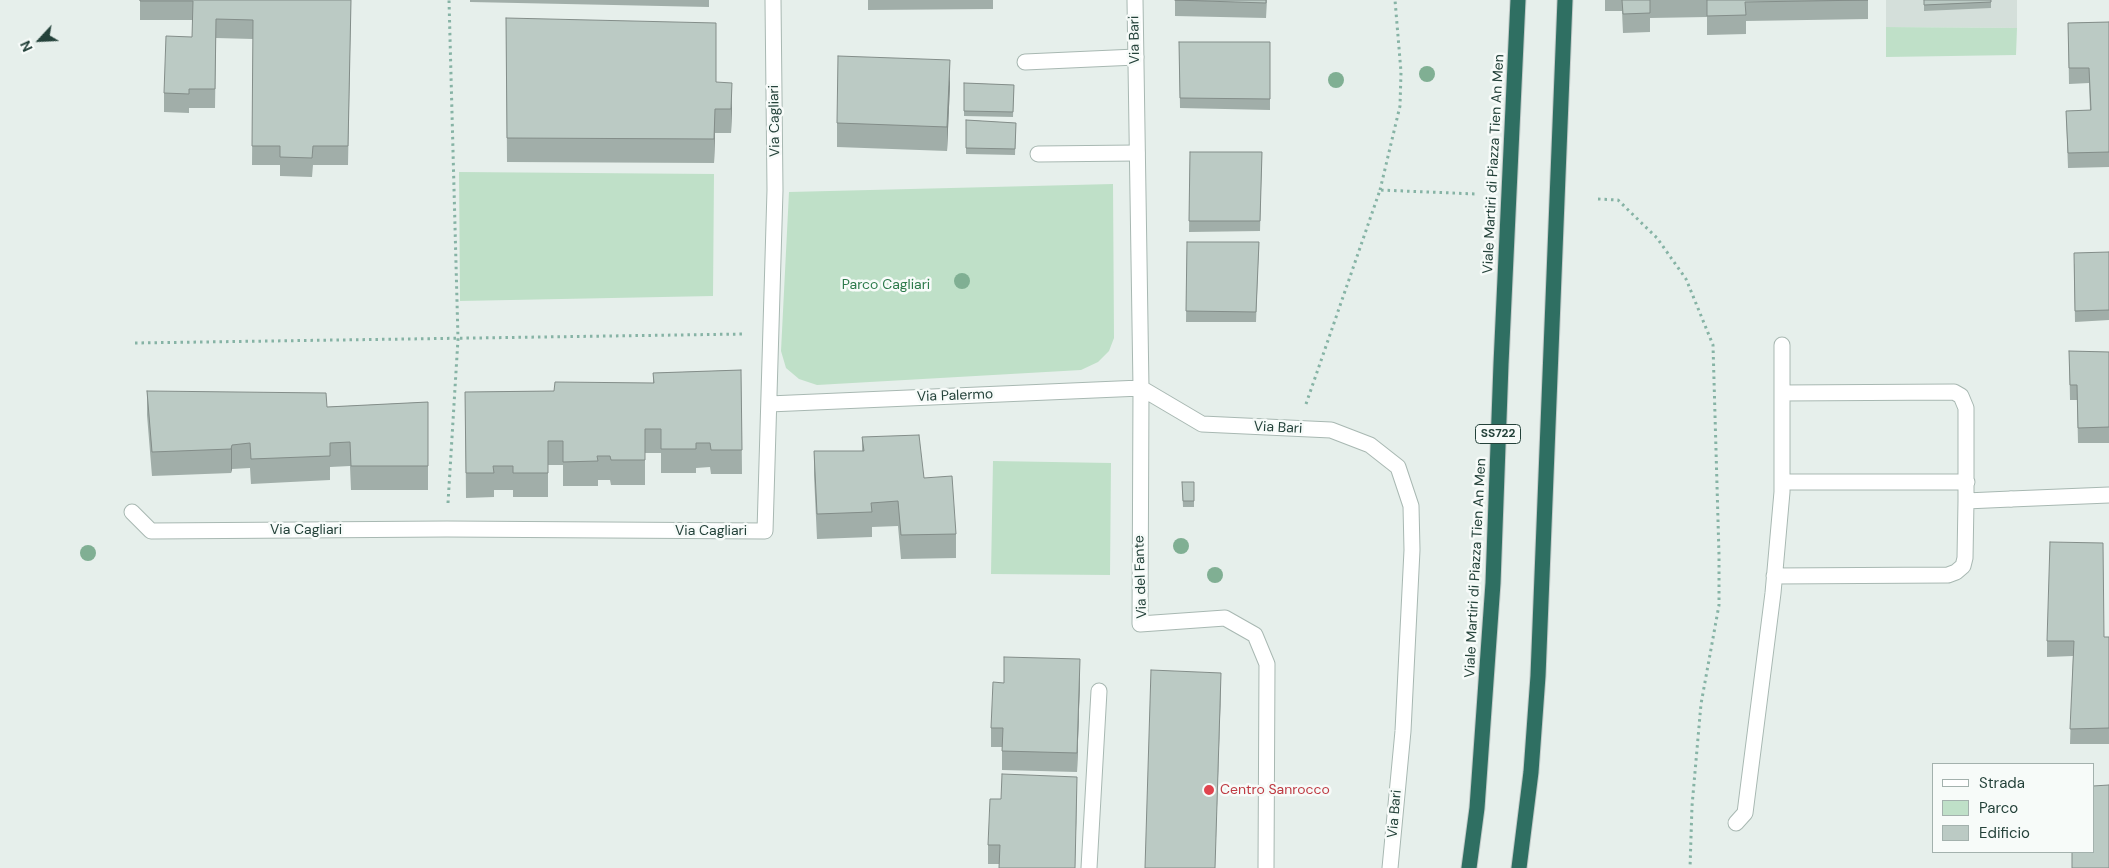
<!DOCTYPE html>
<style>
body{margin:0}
#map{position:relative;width:2109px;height:868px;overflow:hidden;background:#e6efeb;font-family:"DM Sans",sans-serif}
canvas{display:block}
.legend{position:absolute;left:1932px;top:763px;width:162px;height:90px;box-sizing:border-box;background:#f7fbf9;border:1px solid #a3b1ad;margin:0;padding:6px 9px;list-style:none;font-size:15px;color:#24423a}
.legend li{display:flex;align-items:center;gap:10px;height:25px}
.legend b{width:25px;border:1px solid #a3b1ad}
.north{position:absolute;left:15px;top:15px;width:50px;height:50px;-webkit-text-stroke:4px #f7fbf9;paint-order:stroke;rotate:245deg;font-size:14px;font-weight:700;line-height:20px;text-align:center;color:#24423a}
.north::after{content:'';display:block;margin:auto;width:18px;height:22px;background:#24423a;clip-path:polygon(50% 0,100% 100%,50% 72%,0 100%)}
</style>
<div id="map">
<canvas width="2109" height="868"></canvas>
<ul class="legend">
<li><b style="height:6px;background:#fff"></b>Strada</li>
<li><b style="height:14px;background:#bfe0c8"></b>Parco</li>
<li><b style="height:14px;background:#bbcac4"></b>Edificio</li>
</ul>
<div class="north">N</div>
</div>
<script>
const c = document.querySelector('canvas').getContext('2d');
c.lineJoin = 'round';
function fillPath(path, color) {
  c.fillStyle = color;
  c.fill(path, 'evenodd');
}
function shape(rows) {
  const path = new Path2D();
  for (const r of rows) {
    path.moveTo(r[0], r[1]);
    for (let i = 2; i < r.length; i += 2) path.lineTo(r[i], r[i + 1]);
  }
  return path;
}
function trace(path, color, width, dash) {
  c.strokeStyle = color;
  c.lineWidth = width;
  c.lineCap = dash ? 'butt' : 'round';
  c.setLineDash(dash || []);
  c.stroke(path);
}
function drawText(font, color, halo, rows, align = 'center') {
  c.font = font + ' "DM Sans",sans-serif';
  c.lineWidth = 5;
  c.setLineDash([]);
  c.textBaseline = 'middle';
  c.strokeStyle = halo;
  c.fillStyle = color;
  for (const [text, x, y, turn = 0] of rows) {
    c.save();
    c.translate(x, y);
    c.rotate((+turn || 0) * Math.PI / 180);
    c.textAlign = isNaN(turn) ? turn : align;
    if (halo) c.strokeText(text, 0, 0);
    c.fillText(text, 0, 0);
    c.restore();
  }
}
fillPath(shape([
 [1886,0,2017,0,2017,28,1886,27]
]), '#d4dfda');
fillPath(shape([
 [1886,27,2017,28,2016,55,1886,57],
 [459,172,714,174,713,296,460,301],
 [1113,184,1114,338,1109,351,1098,362,1081,370,817,385,799,379,786,368,781,351,789,192],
 [993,461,1111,463,1110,575,991,574]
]), '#bfe0c8');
const lane = shape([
 [1025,62,1136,57],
 [1038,154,1137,153],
 [1782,345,1782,393],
 [1782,482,1967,482],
 [1774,576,1948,575,1956,572,1963,566,1965,558,1966,501],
 [1736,823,1745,813,1773,593,1782,492,1782,393,1954,392,1961,396,1966,408,1966,501,2011,499]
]);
const street = shape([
 [1135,0,1141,388,1140,624,1225,618,1255,635,1267,664,1266,868],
 [1141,388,1202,424,1331,430,1370,445,1398,467,1411,506,1412,550,1403,731,1390,868],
 [769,404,1141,388],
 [2011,499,2109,495],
 [132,512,151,531,447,529,765,531,775,190,773,0],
 [1089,868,1099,691]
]);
const highway = shape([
 [1469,868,1477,808,1493,583,1501,364,1518,0],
 [1519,868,1531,772,1538,676,1565,0]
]);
trace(lane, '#a8b8b2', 17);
trace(street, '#a8b8b2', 17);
trace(highway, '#c2cac8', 17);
trace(shape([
 [1380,190,1400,106,1401,72,1395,0],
 [1598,199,1618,200,1657,238,1686,279,1713,345,1719,555,1719,605,1701,704,1692,806,1690,868],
 [135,343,745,334],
 [1306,404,1380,190,1476,194],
 [448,503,458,339,449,0]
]), '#86b3a5', 3, [2.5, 4]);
trace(lane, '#fff', 15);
trace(street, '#fff', 15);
trace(highway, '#2f6f62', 15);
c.fillStyle = '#80af93';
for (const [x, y] of [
 [1427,74],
 [1336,80],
 [962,281],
 [1181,546],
 [88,553],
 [1215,575]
]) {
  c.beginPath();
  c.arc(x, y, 8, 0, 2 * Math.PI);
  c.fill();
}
fillPath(shape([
 [140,0,351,0,348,165,313,165,312,177,280,176,280,165,252,165,253,39,216,38,215,108,189,108,189,113,164,112,164,93,192,37,193,20,140,20],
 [470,0,709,0,709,7,470,2],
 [868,0,993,0,993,9,868,10],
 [1175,0,1267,0,1266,18,1175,16],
 [1605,0,1868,0,1868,19,1746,21,1746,34,1707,35,1707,17,1650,18,1650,32,1623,33,1622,11,1605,11],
 [1924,0,1991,0,1991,8,1924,11],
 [506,18,732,107,731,133,715,133,714,163,507,162],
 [2109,22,2109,167,2068,168,2066,111,2090,110,2089,83,2069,84,2068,23],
 [1179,42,1270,42,1270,110,1180,108],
 [964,83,1014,85,1013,117,964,116],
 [950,85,947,151,837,147,837,123],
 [966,120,1016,123,1015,155,966,154],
 [1190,152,1262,152,1260,231,1189,232],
 [1187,242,1259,242,1256,322,1186,322],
 [2109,252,2109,320,2075,322,2074,264],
 [2069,351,2109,352,2109,443,2078,443,2077,400,2070,400],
 [741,370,742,474,711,474,710,467,696,468,696,473,661,473,661,453,645,453,645,485,611,485,610,480,598,480,598,486,563,486,563,465,548,465,548,497,513,497,513,490,494,490,494,497,466,498,465,392,554,391,653,383,653,373],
 [147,391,327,407,428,402,428,490,351,490,350,466,330,467,330,480,251,484,250,468,232,469,231,473,152,476,147,415],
 [862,437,924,478,956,534,956,558,901,559,898,526,872,527,872,537,817,539,814,475,814,451,862,451],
 [1182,482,1194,482,1194,507,1183,507],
 [2104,637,2109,637,2109,744,2070,744,2073,656,2047,657,2047,641],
 [1080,678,1077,772,1002,770,1002,747,991,747,991,728,1004,683],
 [1077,796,999,864,988,864,988,845,1001,799]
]), '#a1aea9');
fillPath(shape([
 [950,60,950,85,947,151,947,127],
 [732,83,732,107,731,133,731,109],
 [715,109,715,133,714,163,714,139],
 [232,445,232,469,231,473,231,449],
 [1080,659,1080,678,1077,772,1077,753],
 [1221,673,1221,688,1215,868],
 [1077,777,1077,796,1075,868]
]), '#838d89');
const building = shape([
 [140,0,351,0,348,146,313,146,312,158,280,157,280,146,252,146,253,20,216,19,215,89,189,89,189,94,164,93,166,36,192,37,193,1,140,1,140,0],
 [1175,0,1266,0,1266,3,1175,0],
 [1622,0,1650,0,1650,13,1623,14,1622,0],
 [1707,0,1868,0,1745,2,1746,15,1707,16,1707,0],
 [1924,0,1991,0,1991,2,1924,5,1924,0],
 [506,18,716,23,716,82,732,83,731,109,715,109,714,139,507,138,506,18],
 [2109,22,2109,152,2068,153,2066,111,2091,110,2089,68,2069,68,2068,23,2109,22],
 [1179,42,1270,42,1270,99,1180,98,1179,42],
 [838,56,950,60,947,127,837,123,838,56],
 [964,83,1014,85,1013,112,964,111,964,83],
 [966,120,1016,123,1015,149,966,148,966,120],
 [1190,152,1262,152,1260,221,1189,221,1190,152],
 [1187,242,1259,242,1256,312,1186,311,1187,242],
 [2109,252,2109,310,2075,311,2074,253,2109,252],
 [2069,351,2109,352,2109,427,2078,428,2077,385,2070,385,2069,351],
 [741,370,742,450,711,450,710,443,696,443,696,449,661,449,661,429,645,429,645,460,611,460,610,456,597,456,598,461,563,462,563,441,548,441,548,473,513,473,513,466,493,466,494,473,466,473,465,392,554,391,555,382,654,383,653,373,741,370],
 [147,391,326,393,327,407,428,402,428,466,351,466,350,442,330,443,330,456,251,459,250,443,232,445,231,449,152,452,147,391],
 [919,435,924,478,952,476,956,534,901,535,898,501,871,503,872,512,817,514,814,451,864,451,862,437,919,435],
 [1182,482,1194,482,1194,501,1183,501,1182,482],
 [2050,542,2103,543,2104,637,2109,637,2109,728,2070,729,2074,641,2047,641,2050,542],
 [1004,657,1080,659,1077,753,1002,751,1003,728,991,728,993,682,1004,683,1004,657],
 [1151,670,1221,673,1215,868,1145,868,1151,670],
 [1002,774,1077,777,1075,868,999,868,1000,845,988,845,990,799,1001,799,1002,774],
 [2109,785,2109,868,2072,868,2072,852,2093,852,2093,786,2109,785]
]);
fillPath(building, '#bbcac4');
trace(building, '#838d89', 1);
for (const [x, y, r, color] of [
 [1209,790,6,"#e0444e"]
]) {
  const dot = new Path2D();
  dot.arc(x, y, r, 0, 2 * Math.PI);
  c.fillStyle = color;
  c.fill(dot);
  trace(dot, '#f7fbf9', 2);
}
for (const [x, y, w] of [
 [1498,434,45]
]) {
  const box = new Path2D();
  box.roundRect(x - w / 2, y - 9.5, w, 19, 4);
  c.fillStyle = '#f7fbf9';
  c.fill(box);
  trace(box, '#24423a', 1);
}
drawText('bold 12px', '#24423a', null, [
 ["SS722",1498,434]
]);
drawText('14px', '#24423a', '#f7fbf9', [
 ["Via Bari",1135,40,-91],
 ["Via Cagliari",775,121,-91],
 ["Viale Martiri di Piazza Tien An Men",1494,164,-87],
 ["Via Palermo",955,396,-2],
 ["Via Bari",1278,428,3],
 ["Via Cagliari",306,530],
 ["Via Cagliari",711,531],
 ["Viale Martiri di Piazza Tien An Men",1476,568,-87],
 ["Via del Fante",1141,577,-92],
 ["Via Bari",1395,814,-85]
]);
drawText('14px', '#2d7a4b', '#f7fbf9', [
 ["Parco Cagliari",886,285]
]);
drawText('14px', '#be3a42', '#f7fbf9', [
 ["Centro Sanrocco",1220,790]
], 'left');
</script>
